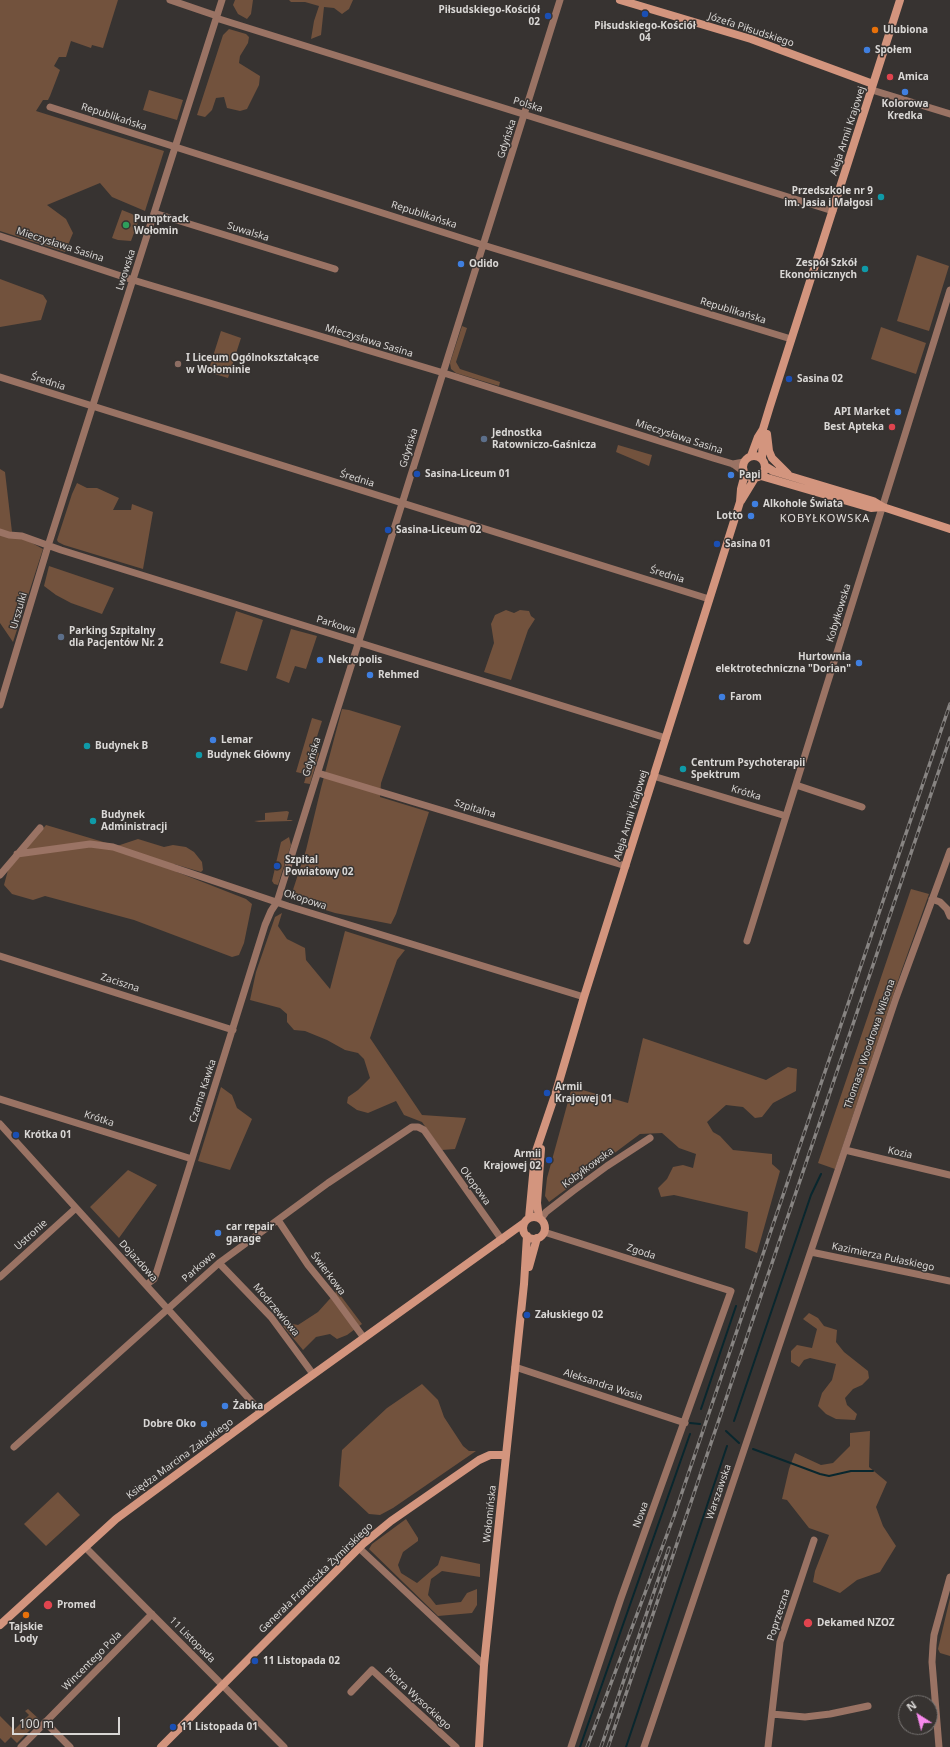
<!DOCTYPE html>
<meta charset="utf-8">
<style>
body{margin:0}
#map{position:relative;width:950px;height:1747px;overflow:hidden;background:#373331;font-family:"Noto Sans",sans-serif}
canvas{display:block}
.north{position:absolute;left:898px;top:1695px;width:40px;height:40px;box-sizing:border-box;background:#373331;border:1px solid #787573;border-radius:50%;rotate:324deg;font-size:11px;font-weight:700;line-height:16px;text-align:center;color:#d9d7d5}
.north::after{content:'';display:block;margin:auto;width:14px;height:18px;background:#f788ec;clip-path:polygon(50% 0,100% 100%,50% 72%,0 100%)}
.scale{position:absolute;left:12px;top:1717px;width:108px;height:18px;box-sizing:border-box;border:2px solid #d9d7d5;border-top:0;padding-left:5px;font-size:12px;line-height:14px;white-space:nowrap;color:#d9d7d5;-webkit-text-stroke:3px #373331;paint-order:stroke}
</style>
<div id="map">
<canvas width="950" height="1747"></canvas>
<div class="north">N</div>
<div class="scale">100 m</div>
</div>
<script>
const c = document.querySelector('canvas').getContext('2d');
c.lineJoin = 'round';
function fillPath(path, color) {
  c.fillStyle = color;
  c.fill(path, 'evenodd');
}
function shape(rows) {
  const path = new Path2D();
  for (const r of rows) {
    if (r.length === 3) {
      path.moveTo(r[0] + r[2], r[1]);
      path.arc(r[0], r[1], r[2], 0, 2 * Math.PI);
      continue;
    }
    path.moveTo(r[0], r[1]);
    for (let i = 2; i < r.length; i += 2) path.lineTo(r[i], r[i + 1]);
  }
  return path;
}
function trace(path, color, width, dash) {
  c.strokeStyle = color;
  c.lineWidth = width;
  c.lineCap = dash ? 'butt' : 'round';
  c.setLineDash(dash || []);
  c.stroke(path);
}
function drawText(font, color, halo, rows, align = 'center') {
  c.font = font + ' "Noto Sans",sans-serif';
  c.lineWidth = 3;
  c.setLineDash([]);
  c.textBaseline = 'middle';
  c.strokeStyle = halo;
  c.fillStyle = color;
  for (const [text, x, y, turn = 0] of rows) {
    c.save();
    c.translate(x, y);
    c.rotate((+turn || 0) * Math.PI / 180);
    c.textAlign = isNaN(turn) ? turn : align;
    if (halo) c.strokeText(text, 0, 0);
    c.fillText(text, 0, 0);
    c.restore();
  }
}
fillPath(shape([
 [0,0,118,0,103,48,92,45,91,48,71,41,66,57,59,57,54,66,60,70,50,96,48,100,43,100,36,111,164,151,145,211,112,197,100,183,47,205,66,219,73,233,65,252,0,231],
 [235,0,253,0,251,14,247,19,238,14,233,5],
 [289,0,353,0,349,9,342,14,334,8,324,7,321,35,311,39,314,21,319,6,305,2,291,2],
 [229,29,246,34,249,37,248,43,240,56,239,63,260,76,259,85,247,109,240,111,227,108,224,97,216,98,212,110,205,117,197,115,223,35],
 [149,90,183,100,177,120,143,110],
 [122,210,132,214,136,217,138,222,131,241,118,240,112,238],
 [917,255,949,266,929,331,897,321],
 [0,279,43,295,47,301,41,320,0,327],
 [462,326,467,328,456,362,460,369,500,382,499,386,456,373,451,369,450,363],
 [881,327,926,343,916,374,871,359],
 [221,331,241,338,228,378,208,372],
 [618,445,652,455,649,466,616,452],
 [0,469,5,472,12,532,43,549,13,642,0,623],
 [77,483,87,488,97,488,119,498,113,510,131,510,132,504,153,512,143,569,64,545,58,542,57,540,72,494],
 [49,566,114,588,102,614,71,603,56,595,44,586],
 [506,610,514,613,520,610,529,611,531,616,535,619,528,630,511,680,484,672,494,643,491,624,495,615],
 [236,611,263,620,247,671,220,663],
 [291,629,317,636,306,669,295,666,289,683,276,678],
 [342,709,349,710,401,726,381,783,380,797,429,812,396,914,391,924,335,913,290,899,306,850,321,788],
 [312,718,322,721,305,774,296,772],
 [314,751,319,753,310,784,304,783],
 [287,811,289,812,287,820,293,820,291,821,259,822,254,821,265,820,265,813],
 [46,825,117,846,138,839,164,847,173,845,186,847,194,852,202,862,203,870,201,872,174,864,177,872,246,899,252,904,244,943,239,955,232,957,134,920,45,896,33,900,12,894,4,885,8,870],
 [289,837,291,845,282,872,278,885,274,884,272,881,275,868,277,868,278,864,276,863,281,842],
 [911,889,929,894,901,972,835,1169,818,1163],
 [282,913,278,926,287,939,305,948,306,960,330,989,345,931,405,950,397,960,370,1038,422,1115,466,1118,455,1149,442,1150,422,1122,404,1115,396,1101,368,1113,357,1110,347,1103,348,1097,358,1090,370,1078,364,1059,358,1053,345,1050,327,1040,305,1031,294,1030,287,1022,287,1014,280,1008,250,1000,256,972,275,917],
 [643,1038,766,1080,788,1067,797,1069,796,1091,773,1103,762,1117,755,1118,743,1107,726,1105,707,1122,713,1132,720,1136,733,1150,772,1154,772,1164,780,1171,757,1253,745,1248,748,1212,674,1195,661,1197,658,1188,667,1179,673,1167,683,1165,693,1168,696,1154,679,1148,662,1133,640,1134,549,1202,545,1196,547,1178,572,1087,628,1103],
 [221,1087,232,1095,237,1108,252,1119,230,1170,198,1161],
 [128,1170,157,1185,119,1238,90,1207],
 [331,1283,362,1324,347,1335,337,1339,330,1334,316,1337,303,1350,283,1326,287,1323,298,1325,318,1312,336,1292],
 [809,1313,818,1318,824,1326,837,1330,836,1342,844,1352,868,1371,869,1378,862,1385,853,1389,845,1398,847,1405,857,1414,855,1420,836,1419,826,1414,818,1406,822,1393,832,1380,836,1364,810,1358,804,1360,799,1367,791,1362,791,1351,797,1345,812,1348,817,1329,803,1319],
 [422,1384,438,1400,444,1417,463,1446,469,1451,476,1451,393,1508,380,1515,369,1514,339,1486,342,1450,387,1408],
 [870,1431,869,1467,887,1482,876,1507,883,1526,896,1546,880,1572,857,1580,840,1593,813,1582,815,1571,829,1535,809,1528,787,1500,782,1499,789,1469,795,1453,821,1465,833,1463,850,1446,850,1433],
 [58,1492,80,1515,46,1546,24,1524],
 [406,1519,418,1538,418,1541,403,1552,398,1565,401,1573,417,1583,438,1565,441,1556,480,1564,480,1577,442,1571,431,1579,428,1595,436,1605,461,1602,467,1593,477,1589,477,1605,472,1613,438,1616,369,1549,372,1544],
 [950,1598,950,1656,940,1653,938,1649],
 [28,1709,40,1720,17,1743,11,1737,5,1743,0,1738,0,1716,14,1730,29,1715,25,1711]
]), '#72523d');
trace(shape([
 [701,1409,736,1306],
 [734,1421,811,1195,821,1174],
 [690,1423,700,1424],
 [726,1431,739,1443],
 [753,1449,820,1474,829,1476,851,1471,873,1471],
 [580,1747,690,1434],
 [626,1747,727,1446]
]), '#09272e', 2);
trace(shape([
 [170,0,217,16],
 [216,18,833,211],
 [872,90,950,114],
 [50,107,483,245,791,339],
 [154,213,335,269],
 [0,236,133,280,447,374,713,458,733,464,744,472],
 [0,377,709,599],
 [733,464,744,462],
 [0,532,9,535,22,536,61,550,666,738],
 [0,705,48,546,222,0],
 [318,773,626,866],
 [653,776,786,816],
 [796,785,862,807],
 [17,854,90,844,113,847,288,906,584,997],
 [0,875,40,828],
 [932,899,940,902,947,909,950,916],
 [747,941,950,290],
 [0,956,233,1030],
 [0,1099,192,1159],
 [0,1124,261,1412],
 [845,1150,950,1175],
 [541,1219,546,1212,573,1191,607,1166,650,1138],
 [278,1220,308,1265,334,1297,364,1338],
 [544,1232,731,1291,621,1598,571,1747],
 [811,1252,950,1281],
 [219,1263,271,1317,313,1374],
 [0,1277,76,1208],
 [146,1285,154,1279,156,1274,265,925,271,911,277,902,560,0],
 [515,1367,685,1423],
 [14,1447,219,1263,328,1183,412,1127,418,1127,424,1130,502,1240],
 [85,1547,284,1747],
 [359,1548,484,1665],
 [351,1692,372,1670,456,1747],
 [772,1714,805,1717,830,1714,868,1706],
 [45,1722,70,1747],
 [21,1747,152,1614],
 [644,1747,896,998,950,851],
 [768,1747,780,1642,814,1540],
 [939,1747,932,1662,933,1645,934,1635,950,1577]
]), '#9a7364', 7);
trace(shape([
 [620,0,751,39,873,84],
 [767,434,769,451,772,458,788,474],
 [754,467,11],
 [751,456,758,437,763,429],
 [762,459,763,429,770,406,900,0],
 [765,466,773,471,873,501,883,507,950,529],
 [761,476,871,508,883,507],
 [741,501,755,478],
 [534,1228,11],
 [529,1218,535,1154,556,1092,584,997,740,502,741,489,745,474],
 [539,1218,537,1203,541,1149],
 [529,1267,537,1238],
 [0,1625,116,1519,272,1404,524,1223],
 [161,1747,363,1544,391,1521,479,1460,490,1455,506,1455],
 [479,1747,484,1665,524,1284,527,1236]
]), '#d3957e', 8);
const rail = shape([
 [587,1747,674,1516,950,704],
 [601,1747,669,1548],
 [608,1747,950,738]
]);
trace(rail, '#878482', 3.5);
trace(rail, '#373331', 2, [6]);
for (const [x, y, r, color] of [
 [645,14,4,"#1a4fb4"],
 [548,16,4,"#1a4fb4"],
 [875,30,4,"#e8710a"],
 [867,50,4,"#3f7fe0"],
 [890,77,4,"#e0444e"],
 [905,92,4,"#3f7fe0"],
 [881,197,4,"#0f9aa8"],
 [126,225,4,"#2e9e5b"],
 [461,264,4,"#3f7fe0"],
 [865,269,4,"#0f9aa8"],
 [178,364,4,"#8d6e63"],
 [789,379,4,"#1a4fb4"],
 [898,412,4,"#3f7fe0"],
 [892,427,4,"#e0444e"],
 [484,439,4,"#5c6f8a"],
 [417,474,4,"#1a4fb4"],
 [731,475,4,"#3f7fe0"],
 [755,504,4,"#3f7fe0"],
 [751,516,4,"#3f7fe0"],
 [388,530,4,"#1a4fb4"],
 [717,544,4,"#1a4fb4"],
 [61,637,4,"#5c6f8a"],
 [320,660,4,"#3f7fe0"],
 [859,663,4,"#3f7fe0"],
 [370,675,4,"#3f7fe0"],
 [722,697,4,"#3f7fe0"],
 [213,740,4,"#3f7fe0"],
 [87,746,4,"#0f9aa8"],
 [199,755,4,"#0f9aa8"],
 [683,769,4,"#0f9aa8"],
 [93,821,4,"#0f9aa8"],
 [277,866,4,"#1a4fb4"],
 [547,1093,4,"#1a4fb4"],
 [16,1135,4,"#1a4fb4"],
 [549,1160,4,"#1a4fb4"],
 [218,1233,4,"#3f7fe0"],
 [527,1315,4,"#1a4fb4"],
 [225,1406,4,"#3f7fe0"],
 [204,1424,4,"#3f7fe0"],
 [48,1605,5,"#e0444e"],
 [26,1615,4,"#e8710a"],
 [808,1623,5,"#e0444e"],
 [255,1661,4,"#1a4fb4"],
 [173,1727,4,"#1a4fb4"]
]) {
  const dot = new Path2D();
  dot.arc(x, y, r, 0, 2 * Math.PI);
  c.fillStyle = color;
  c.fill(dot);
  trace(dot, '#373331', 1.5);
}
drawText('bold 10px', '#d9d7d5', '#373331', [
 ["Piłsudskiego-Kościół",540,10,"right"],
 ["02",540,22,"right"],
 ["Piłsudskiego-Kościół",645,26,"center"],
 ["04",645,38,"center"],
 ["Ulubiona",883,30],
 ["Społem",875,50],
 ["Amica",898,77],
 ["Kolorowa",905,104,"center"],
 ["Kredka",905,116,"center"],
 ["Przedszkole nr 9",873,191,"right"],
 ["im. Jasia i Małgosi",873,203,"right"],
 ["Pumptrack",134,219],
 ["Wołomin",134,231],
 ["Zespół Szkół",857,263,"right"],
 ["Ekonomicznych",857,275,"right"],
 ["Odido",469,264],
 ["I Liceum Ogólnokształcące",186,358],
 ["w Wołominie",186,370],
 ["Sasina 02",797,379],
 ["API Market",890,412,"right"],
 ["Best Apteka",884,427,"right"],
 ["Jednostka",492,433],
 ["Ratowniczo-Gaśnicza",492,445],
 ["Sasina-Liceum 01",425,474],
 ["Papi",739,475],
 ["Alkohole Świata",763,504],
 ["Lotto",743,516,"right"],
 ["Sasina-Liceum 02",396,530],
 ["Sasina 01",725,544],
 ["Parking Szpitalny",69,631],
 ["dla Pacjentów Nr. 2",69,643],
 ["Hurtownia",851,657,"right"],
 ["elektrotechniczna \"Dorian\"",851,669,"right"],
 ["Nekropolis",328,660],
 ["Rehmed",378,675],
 ["Farom",730,697],
 ["Lemar",221,740],
 ["Budynek B",95,746],
 ["Budynek Główny",207,755],
 ["Centrum Psychoterapii",691,763],
 ["Spektrum",691,775],
 ["Budynek",101,815],
 ["Administracji",101,827],
 ["Szpital",285,860],
 ["Powiatowy 02",285,872],
 ["Armii",555,1087],
 ["Krajowej 01",555,1099],
 ["Krótka 01",24,1135],
 ["Armii",541,1154,"right"],
 ["Krajowej 02",541,1166,"right"],
 ["car repair",226,1227],
 ["garage",226,1239],
 ["Załuskiego 02",535,1315],
 ["Żabka",233,1406],
 ["Dobre Oko",196,1424,"right"],
 ["Promed",57,1605],
 ["Dekamed NZOZ",817,1623],
 ["Tajskie",26,1627,"center"],
 ["Lody",26,1639,"center"],
 ["11 Listopada 02",263,1661],
 ["11 Listopada 01",181,1727]
], 'left');
drawText('10px', '#d9d7d5', '#373331', [
 ["Józefa Piłsudskiego",751,30,18],
 ["Polska",528,105,17],
 ["Republikańska",114,117,18],
 ["Aleja Armii Krajowej",848,131,-72],
 ["Gdyńska",507,139,-72],
 ["Republikańska",424,215,18],
 ["Suwalska",248,232,17],
 ["Mieczysława Sasina",60,245,18],
 ["Lwowska",126,270,-72],
 ["Republikańska",733,311,17],
 ["Mieczysława Sasina",369,341,17],
 ["Średnia",48,382,18],
 ["Mieczysława Sasina",679,437,18],
 ["Gdyńska",409,448,-73],
 ["Średnia",357,479,17],
 ["Średnia",667,575,17],
 ["Urszulki",19,611,-74],
 ["Kobyłkowska",839,613,-73],
 ["Parkowa",336,625,17],
 ["Gdyńska",312,757,-73],
 ["Krótka",746,793,17],
 ["Szpitalna",475,809,17],
 ["Aleja Armii Krajowej",631,815,-73],
 ["Okopowa",305,900,18],
 ["Zaciszna",120,983,18],
 ["Thomasa Woodrowa Wilsona",870,1044,-71],
 ["Czarna Kawka",203,1091,-72],
 ["Krótka",99,1119,18],
 ["Kozia",900,1153,13],
 ["Kobyłkowska",588,1168,-36],
 ["Okopowa",475,1186,54],
 ["Ustronie",31,1235,-42],
 ["Zgoda",641,1252,18],
 ["Kazimierza Pułaskiego",883,1257,12],
 ["Dojazdowa",138,1261,48],
 ["Parkowa",199,1267,-41],
 ["Świerkowa",328,1274,53],
 ["Modrzewiowa",276,1310,50],
 ["Aleksandra Wasia",603,1385,18],
 ["Księdza Marcina Załuskiego",180,1459,-36],
 ["Warszawska",719,1492,-71],
 ["Wołomińska",490,1514,-84],
 ["Nowa",641,1515,-70],
 ["Generała Franciszka Żymirskiego",316,1578,-44],
 ["Poprzeczna",779,1615,-72],
 ["11 Listopada",192,1640,45],
 ["Wincentego Pola",92,1661,-45],
 ["Piotra Wysockiego",418,1699,43]
]);
c.letterSpacing = '1px';
drawText('11px', '#e3dfdc', '#373331', [
 ["KOBYŁKOWSKA",825,519]
]);
c.letterSpacing = '0px';
</script>
